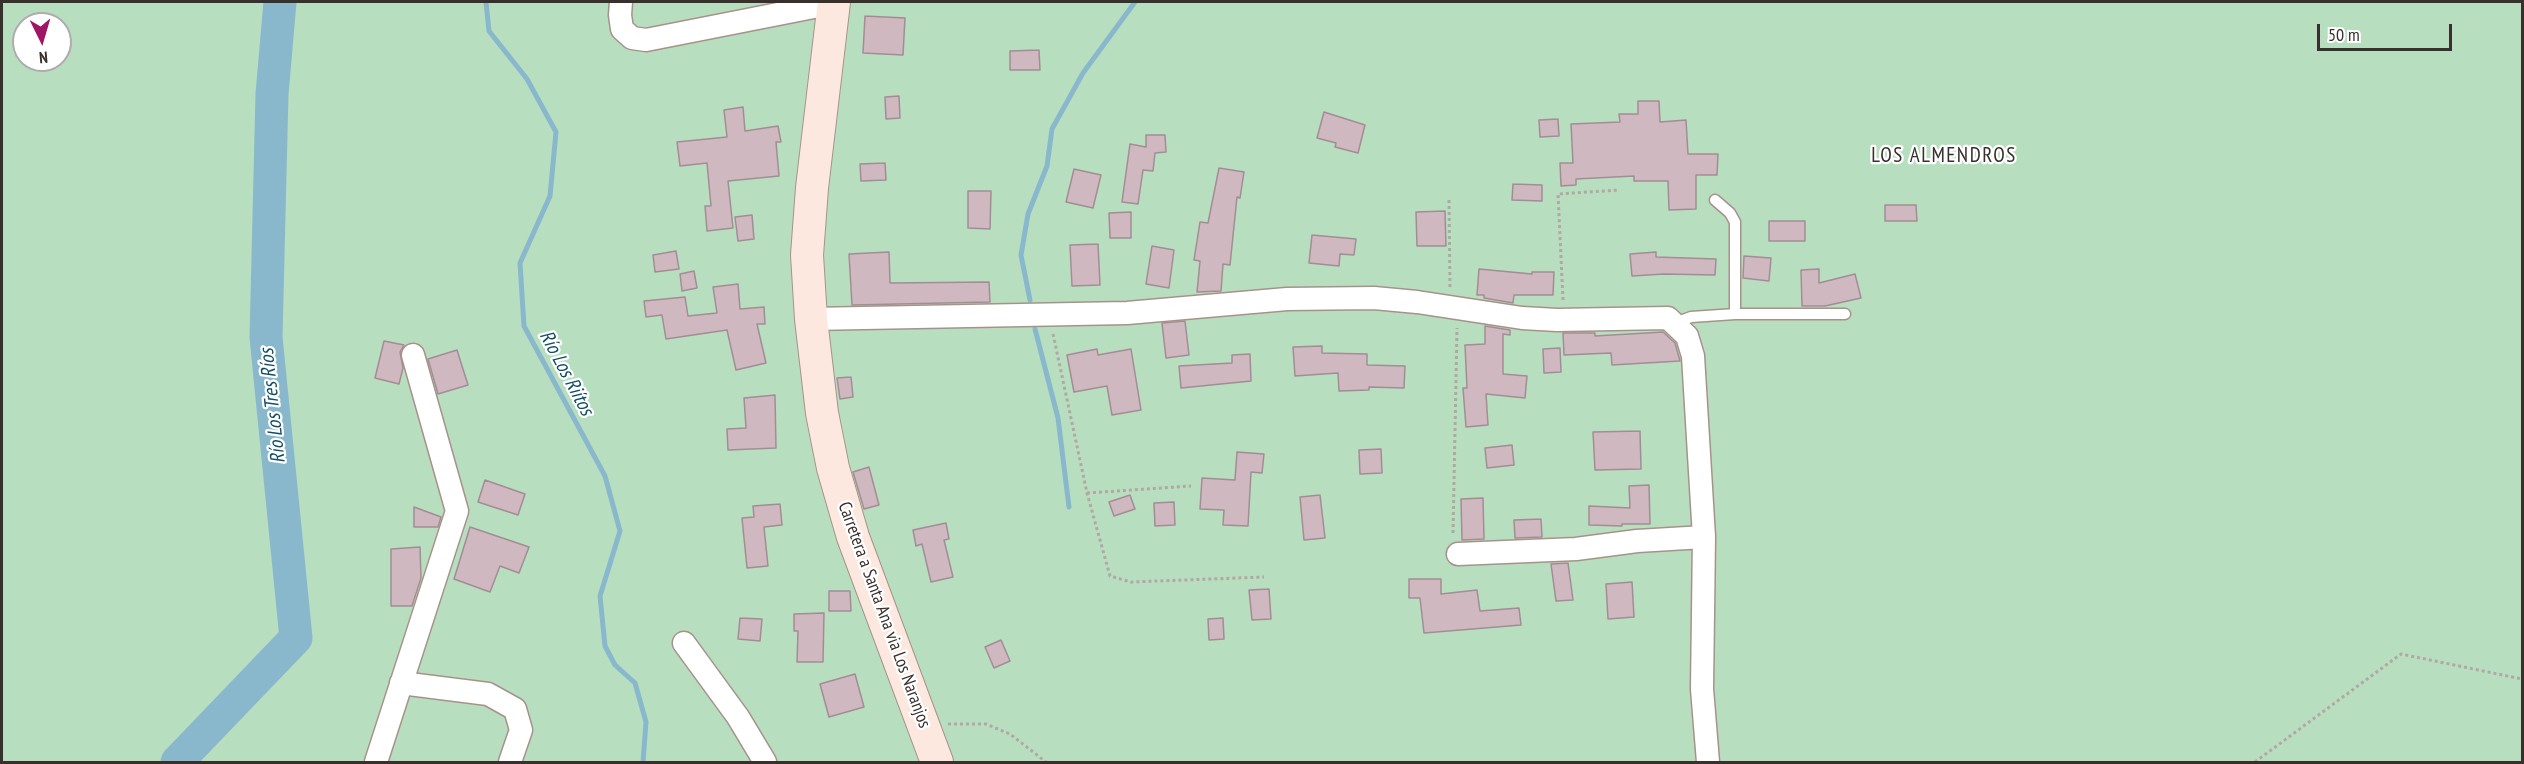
<!DOCTYPE html>
<meta charset="utf-8">
<style>
body{margin:0}
#map{position:relative;width:2524px;height:764px;overflow:hidden;background:#fdefea;font-family:"PT Sans Narrow",sans-serif}
canvas{display:block}
.frame{position:absolute;inset:0;border:3px solid #38302c;pointer-events:none}
.north{position:absolute;left:12px;top:12px;width:60px;height:60px;box-sizing:border-box;background:#fff;border:2px solid #afacab;border-radius:50%;rotate:175deg;font-size:16px;font-weight:700;line-height:24px;text-align:center;color:#38302c}
.north::after{content:'';display:block;margin:auto;width:21px;height:27px;background:#9f1764;clip-path:polygon(50% 0,100% 100%,50% 72%,0 100%)}
.scale{position:absolute;left:2317px;top:24px;width:135px;height:27px;box-sizing:border-box;border:3px solid #38302c;border-top:0;padding-left:8px;font-size:18px;line-height:21px;white-space:nowrap;color:#38302c;-webkit-text-stroke:4px #fff;paint-order:stroke}
</style>
<div id="map">
<canvas width="2524" height="764"></canvas>
<div class="frame"></div>
<div class="north">N</div>
<div class="scale">50 m</div>
</div>
<script>
const c = document.querySelector('canvas').getContext('2d');
c.lineJoin = 'round';
function fillPath(path, color) {
  c.fillStyle = color;
  c.fill(path, 'evenodd');
}
function shape(rows) {
  const path = new Path2D();
  for (const r of rows) {
    path.moveTo(r[0], r[1]);
    for (let i = 2; i < r.length; i += 2) path.lineTo(r[i], r[i + 1]);
  }
  return path;
}
function trace(path, color, width, dash) {
  c.strokeStyle = color;
  c.lineWidth = width;
  c.lineCap = dash ? 'butt' : 'round';
  c.setLineDash(dash || []);
  c.stroke(path);
}
function drawText(font, color, halo, rows, align = 'center') {
  c.font = font + ' "PT Sans Narrow",sans-serif';
  c.lineWidth = 4.5;
  c.setLineDash([]);
  c.textBaseline = 'middle';
  c.strokeStyle = halo;
  c.fillStyle = color;
  for (const [text, x, y, turn = 0] of rows) {
    c.save();
    c.translate(x, y);
    c.rotate((+turn || 0) * Math.PI / 180);
    c.textAlign = isNaN(turn) ? turn : align;
    if (halo) c.strokeText(text, 0, 0);
    c.fillText(text, 0, 0);
    c.restore();
  }
}
fillPath(shape([
 [2,2,2522,2,2522,762,2,762],
 [24,24,60,24,60,60,24,60]
]), '#b8dec0');
trace(shape([
 [486,2,489,31,527,79,556,132,550,196,520,263,524,326,605,476,620,531,600,596,605,646,615,665,635,683,646,722,643,762],
 [1030,300,1021,255,1028,214,1047,166,1052,129,1083,73,1135,2],
 [1035,329,1058,418,1069,507]
]), '#89b8cd', 5);
trace(shape([
 [177,762,296,638,266,337,272,94,280,2]
]), '#89b8cd', 33);
const building = shape([
 [865,16,905,18,903,55,863,53,865,16],
 [1039,50,1040,70,1010,70,1010,51,1039,50],
 [899,96,900,118,886,119,885,97,899,96],
 [1638,101,1659,101,1660,122,1686,120,1688,154,1718,154,1717,175,1696,175,1696,209,1669,210,1668,181,1634,181,1634,176,1576,179,1576,185,1561,186,1560,163,1573,163,1571,124,1620,122,1619,114,1638,114,1638,101],
 [743,107,745,131,778,126,781,142,776,142,779,176,728,181,733,228,707,231,705,206,711,206,707,163,680,166,677,142,727,137,724,110,743,107],
 [1324,112,1365,125,1358,153,1335,147,1336,143,1317,138,1324,112],
 [1558,119,1559,136,1540,137,1539,120,1558,119],
 [1146,135,1165,135,1166,152,1155,153,1153,171,1143,170,1138,204,1122,202,1130,144,1146,147,1146,135],
 [885,163,886,180,861,181,860,164,885,163],
 [1219,168,1244,172,1240,198,1237,197,1230,265,1223,264,1221,291,1197,292,1200,261,1194,260,1200,222,1208,223,1219,168],
 [1074,169,1101,175,1093,208,1066,202,1074,169],
 [1513,184,1542,185,1542,201,1512,200,1513,184],
 [968,191,991,191,990,229,968,228,968,191],
 [1885,205,1916,205,1917,221,1885,221,1885,205],
 [1445,211,1446,246,1417,246,1416,212,1445,211],
 [1131,212,1131,238,1110,238,1109,213,1131,212],
 [752,215,754,239,738,241,735,217,752,215],
 [1769,221,1805,221,1805,241,1769,241,1769,221],
 [1312,235,1356,239,1354,255,1340,254,1339,266,1309,263,1312,235],
 [1098,244,1100,285,1072,286,1070,245,1098,244],
 [1152,246,1174,250,1169,288,1146,284,1152,246],
 [676,251,679,269,655,272,653,255,676,251],
 [889,252,890,283,989,282,990,302,852,305,849,254,889,252],
 [1656,252,1656,257,1716,259,1715,275,1664,274,1632,276,1630,254,1656,252],
 [1744,256,1771,258,1769,281,1743,278,1744,256],
 [1479,269,1532,274,1532,272,1554,272,1553,295,1514,295,1513,303,1484,298,1484,295,1477,295,1479,269],
 [1819,269,1819,283,1855,274,1861,298,1825,306,1802,306,1801,270,1819,269],
 [694,271,697,288,682,291,680,274,694,271],
 [738,284,740,309,764,307,765,324,757,324,766,363,736,370,727,330,666,339,662,315,646,317,644,301,685,297,688,316,717,313,713,287,738,284],
 [1185,321,1189,355,1166,358,1162,323,1185,321],
 [1485,326,1510,330,1510,335,1503,334,1503,374,1527,376,1525,398,1486,394,1488,425,1466,427,1463,388,1467,388,1465,345,1485,344,1485,326],
 [1663,332,1675,343,1680,361,1612,365,1611,353,1564,355,1563,333,1595,333,1595,336,1663,332],
 [384,341,404,345,400,352,403,368,399,384,375,378,384,341],
 [1322,346,1322,353,1367,354,1367,365,1405,366,1404,388,1369,387,1369,390,1339,391,1338,373,1295,376,1293,347,1322,346],
 [1560,348,1561,372,1544,373,1543,349,1560,348],
 [1097,349,1098,355,1131,349,1141,410,1112,415,1107,386,1074,392,1067,355,1097,349],
 [457,350,468,385,438,394,428,359,457,350],
 [1250,354,1251,381,1181,388,1179,366,1232,363,1232,355,1250,354],
 [851,377,853,397,840,399,837,378,851,377],
 [775,395,776,448,728,450,727,429,746,428,744,398,775,395],
 [1640,431,1641,469,1595,470,1593,432,1640,431],
 [1512,445,1514,465,1487,468,1485,448,1512,445],
 [1381,449,1382,473,1360,474,1359,450,1381,449],
 [1237,452,1264,454,1262,473,1251,472,1248,526,1223,525,1224,510,1200,509,1202,478,1235,480,1237,452],
 [869,467,879,505,864,509,853,472,869,467],
 [485,480,525,494,518,515,478,502,485,480],
 [1649,485,1650,524,1622,524,1622,526,1589,525,1589,506,1630,508,1629,486,1649,485],
 [1130,495,1135,509,1114,516,1109,502,1130,495],
 [1320,495,1325,538,1304,540,1300,497,1320,495],
 [1483,498,1484,539,1462,540,1461,499,1483,498],
 [1174,502,1175,525,1155,526,1154,503,1174,502],
 [780,504,782,525,764,527,768,566,747,568,742,518,754,517,753,506,780,504],
 [414,507,441,517,438,527,414,527,414,507],
 [1541,519,1542,537,1515,538,1514,520,1541,519],
 [946,523,949,539,944,540,953,577,931,582,922,544,916,546,913,530,946,523],
 [470,527,529,547,519,573,500,566,490,592,454,579,470,527],
 [420,547,421,578,412,606,391,606,391,549,420,547],
 [1568,563,1573,600,1556,601,1551,564,1568,563],
 [1409,579,1441,579,1441,594,1477,590,1480,611,1519,608,1521,625,1424,633,1420,598,1409,598,1409,579],
 [1632,582,1634,617,1608,619,1606,584,1632,582],
 [1269,589,1271,619,1252,620,1249,590,1269,589],
 [829,591,850,591,851,611,829,611,829,591],
 [824,613,823,662,797,662,798,631,794,631,794,614,824,613],
 [740,618,762,619,760,641,738,639,740,618],
 [1223,618,1224,639,1209,640,1208,619,1223,618],
 [1001,640,1010,661,994,668,985,647,1001,640],
 [855,674,864,707,829,717,820,684,855,674]
]);
fillPath(building, '#cfb8c0');
trace(building, '#a38d95', 1.5);
const service = shape([
 [1735,314,1845,314],
 [1675,323,1691,317,1735,314,1735,222,1730,213,1715,200]
]);
const minor = shape([
 [621,2,620,15,622,29,632,38,646,40,834,3],
 [811,319,1127,313,1287,299,1374,298,1417,302,1522,318,1557,320,1668,318,1687,336,1693,356,1704,537,1702,689,1708,762],
 [1458,554,1576,549,1637,541,1704,537],
 [684,643,738,717,765,762],
 [401,683,488,694,515,709,521,730,510,762],
 [376,762,457,511,413,355]
]);
const secondary = shape([
 [834,2,812,188,807,255,811,319,822,413,833,468,853,537,937,762]
]);
trace(service, '#a7928a', 13);
trace(minor, '#a7928a', 25);
trace(secondary, '#a7928a', 34);
trace(shape([
 [1449,200,1450,287],
 [1563,300,1558,194,1619,190],
 [1053,334,1087,493,1110,576,1131,582,1264,577],
 [1087,493,1191,486],
 [1453,533,1457,328],
 [948,724,986,724,1010,734,1046,762],
 [2255,762,2401,654,2522,679]
]), '#b2a7a2', 3, [3, 3]);
trace(service, '#fff', 10);
trace(minor, '#fff', 22);
trace(secondary, '#fde8df', 32);
drawText('18px', '#38302c', '#fff', [
 ["Carretera a Santa Ana via Los Naranjos",884,615,70]
]);
drawText('italic 20px', '#0f4d64', '#fff', [
 ["Río Los Riítos",566,373,62],
 ["Río Los Tres Ríos",273,406,-96]
]);
c.letterSpacing = '1.5px';
drawText('21px', '#38302c', '#fff', [
 ["LOS ALMENDROS",1944,156]
]);
c.letterSpacing = '0px';
</script>
